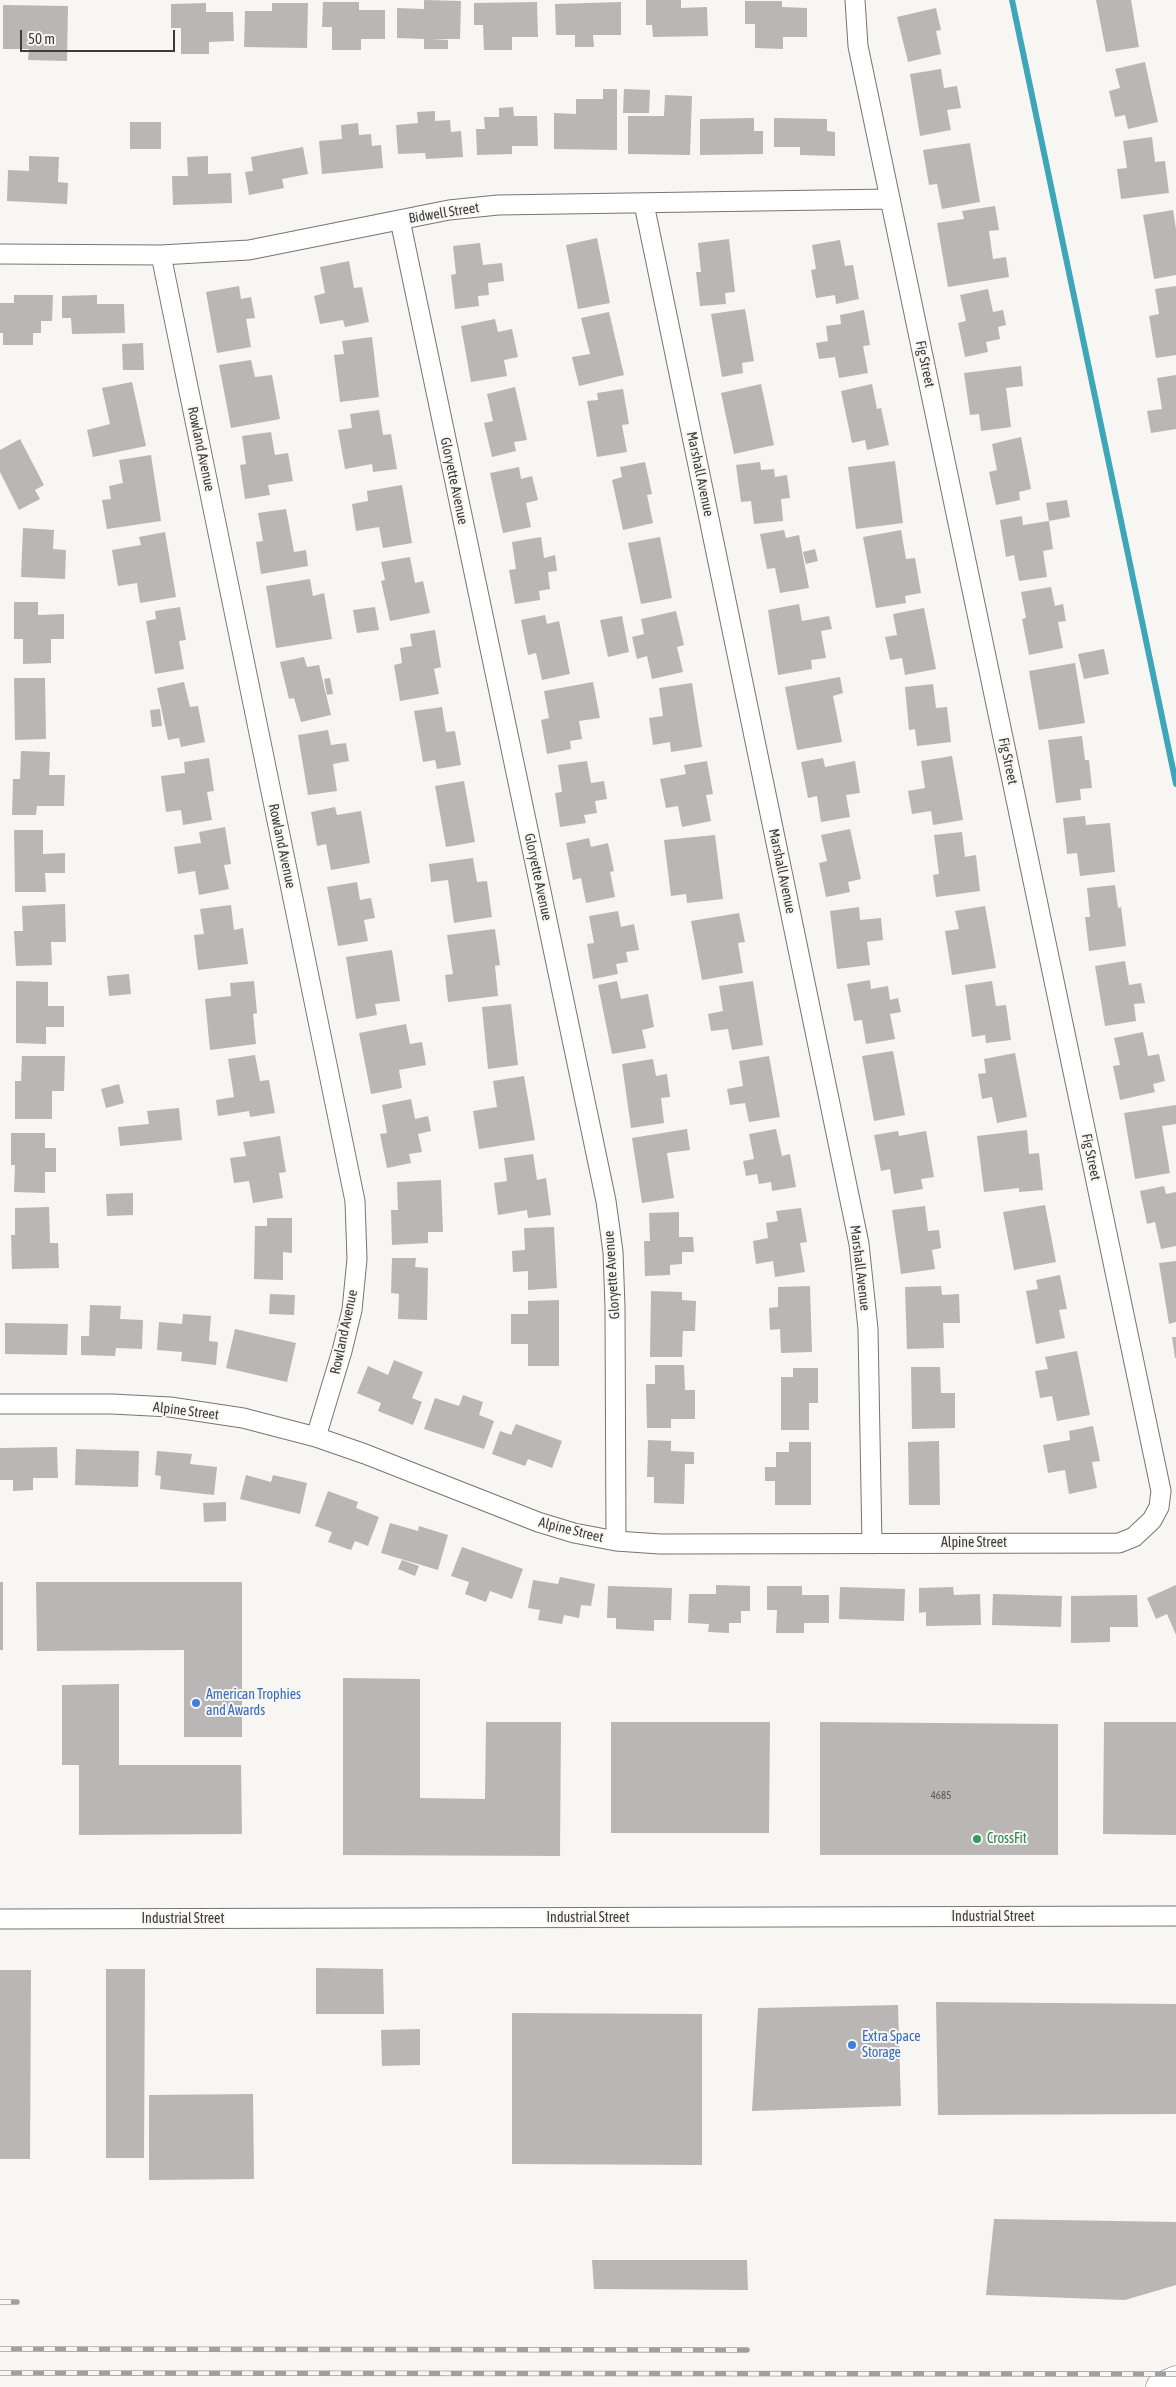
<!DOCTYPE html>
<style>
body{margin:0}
#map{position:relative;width:1176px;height:2387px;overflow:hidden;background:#f8f6f3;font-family:"Asap Condensed",sans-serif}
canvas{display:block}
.scale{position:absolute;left:20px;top:30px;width:155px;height:22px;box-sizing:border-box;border:2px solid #3d3c3b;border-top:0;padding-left:6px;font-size:15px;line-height:18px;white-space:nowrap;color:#3d3c3b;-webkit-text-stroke:4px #f8f6f3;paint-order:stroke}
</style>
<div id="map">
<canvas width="1176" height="2387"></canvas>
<div class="scale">50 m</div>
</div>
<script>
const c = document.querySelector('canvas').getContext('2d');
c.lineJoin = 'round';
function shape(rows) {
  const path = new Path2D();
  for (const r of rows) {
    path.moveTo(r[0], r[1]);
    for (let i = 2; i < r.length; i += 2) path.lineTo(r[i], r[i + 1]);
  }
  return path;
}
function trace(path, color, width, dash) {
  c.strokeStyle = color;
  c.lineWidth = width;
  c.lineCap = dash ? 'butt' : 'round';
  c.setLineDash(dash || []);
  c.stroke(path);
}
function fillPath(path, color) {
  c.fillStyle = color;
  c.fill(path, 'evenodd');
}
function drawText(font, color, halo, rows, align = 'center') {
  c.font = font + ' "Asap Condensed",sans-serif';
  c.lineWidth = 4;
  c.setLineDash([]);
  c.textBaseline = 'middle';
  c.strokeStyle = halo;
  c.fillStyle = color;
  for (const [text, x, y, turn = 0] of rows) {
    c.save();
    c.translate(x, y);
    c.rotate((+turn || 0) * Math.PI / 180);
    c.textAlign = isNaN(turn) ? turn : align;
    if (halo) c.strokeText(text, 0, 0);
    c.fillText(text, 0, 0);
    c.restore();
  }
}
trace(shape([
 [1012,0,1176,784]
]), '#3da7b9', 6);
fillPath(shape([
 [424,0,461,1,460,39,432,39,448,40,448,49,424,49,424,39,397,38,397,8,424,9],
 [646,0,681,0,681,8,707,7,708,36,653,37,652,25,646,25],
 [1096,0,1131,0,1139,47,1106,52],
 [745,1,782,1,782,7,807,8,807,37,783,37,783,49,755,48,755,24,745,24],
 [323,2,359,2,359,10,385,10,385,39,361,39,361,50,332,50,332,27,322,27],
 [537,2,538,37,512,37,512,50,484,50,483,25,474,25,474,3],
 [621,2,621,35,593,35,594,47,575,47,575,35,556,35,555,4],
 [206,3,206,12,233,12,234,41,209,42,209,54,181,54,181,28,171,28,171,4],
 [272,3,308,3,307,48,244,47,245,11,272,11],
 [3,5,68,6,67,61,28,60,29,49,3,49],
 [936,8,941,30,936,31,941,54,908,62,897,17],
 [1145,62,1158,122,1128,129,1125,115,1115,117,1109,91,1120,88,1115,69],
 [941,69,944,88,957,86,961,108,947,110,951,130,920,136,910,74],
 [603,89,617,89,617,150,554,149,554,113,576,114,576,99,603,99],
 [624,89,650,90,649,113,623,113],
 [665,95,692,96,690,155,628,154,628,116,664,116],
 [513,107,514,116,537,116,538,146,512,146,512,154,477,155,476,129,485,129,484,117,499,117,499,108],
 [435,111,435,121,450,120,451,132,461,131,463,157,426,159,425,153,398,154,396,125,418,123,417,112],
 [754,118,754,131,763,131,763,154,700,155,700,119],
 [774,118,827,119,827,131,835,132,835,156,800,155,800,147,774,147],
 [130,122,161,122,161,149,130,149],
 [358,123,359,135,371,134,372,146,381,145,383,168,322,174,319,141,342,139,341,125],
 [1152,137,1155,162,1165,161,1169,193,1121,199,1117,169,1127,168,1123,141],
 [970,143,980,202,942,209,937,184,929,185,923,150],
 [303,147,308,174,282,179,284,188,249,195,245,172,253,171,251,157],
 [29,156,59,157,58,182,68,183,67,204,7,201,8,170,29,171],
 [208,156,208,174,231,173,232,203,173,205,172,176,188,176,187,157],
 [995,206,999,230,989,231,993,259,1006,257,1009,277,948,287,937,223,964,219,962,211],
 [1173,210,1176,229,1176,275,1154,279,1143,215],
 [597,238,610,303,578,309,566,245],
 [729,239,735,292,725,293,726,304,700,306,696,272,701,272,698,243],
 [840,240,845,266,853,265,859,299,836,304,835,295,816,298,811,270,816,269,812,245],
 [480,243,483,265,502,263,504,281,488,283,489,295,478,296,479,306,455,309,451,275,456,274,453,246],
 [349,261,354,288,362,287,369,322,345,327,343,320,320,324,314,296,325,293,320,267],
 [239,286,241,299,251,297,255,318,246,319,251,347,217,353,206,292],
 [1176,286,1176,355,1156,358,1149,316,1159,314,1155,289],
 [988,289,993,312,1003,310,1006,325,998,327,1000,339,986,342,988,352,965,357,958,323,966,321,960,295],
 [14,295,53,295,52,321,41,321,41,333,33,333,33,345,3,345,3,333,0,333,0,303,14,303],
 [97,295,97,304,124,304,125,333,72,334,71,318,62,318,62,296],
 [745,309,754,361,742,363,743,373,722,377,711,314],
 [864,310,870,345,863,346,868,373,839,378,835,357,819,359,816,343,828,341,826,326,841,324,840,315],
 [609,312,624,375,579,386,572,357,590,354,581,318],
 [495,319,498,332,512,329,518,357,504,360,507,376,471,382,461,326],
 [372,337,379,397,340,402,334,355,344,354,342,341],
 [143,343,144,370,123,370,122,344],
 [251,360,255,377,272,375,280,419,231,428,219,365],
 [1021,366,1023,386,1006,388,1011,427,981,431,979,414,970,415,964,373],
 [1176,375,1176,429,1151,433,1147,411,1162,409,1157,378],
 [132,382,146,446,93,457,87,430,110,424,102,388],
 [761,384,774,445,734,454,721,393],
 [872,384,877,409,881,408,889,445,867,450,865,440,852,443,841,391],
 [515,387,527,440,514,442,516,451,492,457,484,423,493,421,487,394],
 [623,389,629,424,622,425,627,452,597,457,587,401,598,400,597,393],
 [379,410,383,435,391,434,397,469,373,472,372,464,345,469,338,430,352,428,350,414],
 [271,432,275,455,288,453,293,481,268,485,270,495,245,499,240,465,246,464,242,436],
 [1021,437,1031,489,1019,492,1020,500,996,505,989,472,997,470,992,444],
 [20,439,44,485,35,490,40,499,19,510,0,472,0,450],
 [151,455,161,521,107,529,102,500,111,499,109,486,123,483,119,460],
 [895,461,903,523,856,529,848,467],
 [645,462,652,494,647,495,653,523,623,530,612,480,622,477,620,467],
 [760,462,761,470,774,469,775,477,787,475,790,498,781,499,783,521,754,524,751,501,741,502,736,465],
 [519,467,521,479,532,476,538,500,526,503,531,527,503,533,490,473],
 [402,485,412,543,383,548,379,527,356,531,352,504,368,501,367,491],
 [1067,500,1070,517,1049,521,1046,503],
 [286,509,294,552,306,550,308,566,261,574,256,542,263,541,258,513],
 [1022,516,1023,525,1049,521,1053,549,1043,551,1047,577,1019,581,1014,555,1006,557,1000,520],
 [23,528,54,530,53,549,66,550,65,579,21,577],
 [784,530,786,538,799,535,809,588,780,593,775,568,767,569,760,534],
 [901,530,906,559,915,558,921,593,905,596,906,603,876,608,863,537],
 [165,532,176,597,140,603,137,583,118,586,112,550,141,545,139,537],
 [541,537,544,558,555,555,557,571,548,572,550,589,539,591,540,600,515,604,509,570,516,569,512,542],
 [660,537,672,598,641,604,628,543],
 [815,549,818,561,806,564,803,552],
 [410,557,415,583,423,581,430,613,390,621,381,581,385,580,381,562],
 [310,579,313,596,324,593,332,639,276,648,266,586],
 [1051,587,1055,606,1063,604,1066,621,1058,622,1063,648,1029,655,1022,619,1026,618,1021,592],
 [14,602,38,602,38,615,64,614,64,639,51,639,51,663,23,664,23,639,14,639],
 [799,604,802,621,829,616,832,629,821,631,826,658,811,660,812,669,778,675,768,610],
 [180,607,186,640,179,641,184,669,155,674,146,621,156,619,155,611],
 [375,607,379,630,357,633,353,610],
 [924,608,936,669,905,675,902,658,890,660,885,637,897,635,893,614],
 [676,611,684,645,677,647,683,672,652,679,647,656,637,659,632,637,644,634,641,619],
 [545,615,547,624,559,621,570,674,542,680,536,653,528,655,521,620],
 [622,616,629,652,608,657,600,620],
 [435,630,441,667,434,669,439,694,400,701,394,665,402,663,400,648,412,646,410,634],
 [1104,649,1109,674,1084,679,1078,654],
 [304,657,307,667,319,665,331,715,301,722,294,698,289,699,280,662],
 [1075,663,1085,723,1039,730,1029,671],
 [840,677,843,693,833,696,842,742,797,750,785,687],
 [14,678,45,678,46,739,15,740],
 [330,678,333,694,327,695,324,679],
 [184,682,190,707,198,706,205,742,181,747,179,738,168,740,157,688],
 [593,682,600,718,579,721,582,739,570,741,571,749,547,754,541,720,549,718,544,691],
 [692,683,702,747,671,752,670,742,653,745,649,718,663,716,659,688],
 [933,684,936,708,947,707,951,742,917,746,915,729,909,730,905,687],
 [442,707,446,732,455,731,461,765,437,769,435,760,423,762,414,711],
 [160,709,162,726,152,727,150,710],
 [328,730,331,745,346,743,349,761,333,764,337,791,308,795,298,735],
 [1082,736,1085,760,1089,760,1092,788,1080,789,1081,800,1056,803,1048,740],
 [21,751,50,752,49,775,65,775,64,806,37,806,36,815,12,815,13,779,20,779],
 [952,756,963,820,933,825,931,811,912,814,908,791,925,788,921,761],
 [209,758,214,791,207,792,212,820,183,825,181,810,166,812,161,776,185,773,184,762],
 [823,758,825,767,855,761,860,793,846,795,850,817,821,822,817,796,808,798,801,762],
 [587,761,591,783,604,781,607,799,595,801,597,813,584,815,586,823,560,827,555,793,562,792,558,765],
 [707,761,713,794,706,795,711,821,682,827,678,806,666,808,660,779,686,774,684,765],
 [464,781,475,842,446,847,435,786],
 [335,807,337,815,361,811,370,863,331,870,326,844,317,846,311,812],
 [1085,816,1086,825,1110,823,1115,872,1080,876,1077,853,1067,854,1063,818],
 [225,827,231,864,224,865,229,889,199,895,195,871,178,874,174,847,201,843,199,832],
 [850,829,861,879,848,882,850,892,826,897,819,863,827,861,821,835],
 [14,830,43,830,43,854,65,853,65,873,45,873,46,892,15,892],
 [962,832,965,857,976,855,980,891,936,897,933,875,939,874,934,835],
 [715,835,723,899,687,903,686,894,671,896,664,840],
 [589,838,591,847,608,843,614,871,610,872,615,897,586,903,581,878,573,880,566,843],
 [473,858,477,882,487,881,492,917,454,923,448,880,431,882,429,864],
 [357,882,360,900,371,898,375,918,364,920,368,941,338,946,327,887],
 [1115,885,1118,908,1121,907,1126,946,1089,951,1085,917,1090,917,1087,888],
 [65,904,66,942,51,942,52,965,16,966,14,931,23,931,22,906],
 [231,905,234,930,243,928,248,964,198,970,194,935,204,934,200,909],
 [985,906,996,968,952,975,945,931,959,929,955,911],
 [859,907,860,920,881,918,883,940,867,942,870,965,837,969,830,911],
 [618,911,621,927,634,924,639,950,626,952,628,962,616,964,618,974,593,979,587,944,594,943,589,916],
 [739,913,745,942,738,943,743,973,702,980,691,921],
 [495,929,500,965,495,966,498,996,448,1002,445,975,453,974,447,935],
 [392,950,400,1001,375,1004,377,1015,356,1019,346,957],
 [1125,961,1129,985,1141,983,1145,1003,1134,1004,1136,1021,1105,1026,1095,966],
 [129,974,131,994,109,996,107,976],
 [870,980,871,989,888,986,890,1000,898,998,901,1012,890,1014,895,1039,866,1044,862,1020,854,1021,847,984],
 [16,981,48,982,48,1006,64,1006,64,1027,46,1027,46,1044,16,1043],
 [254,981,257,1013,253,1014,256,1044,210,1050,205,999,231,996,230,983],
 [617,981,621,999,648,994,654,1027,642,1030,646,1048,612,1054,598,985],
 [753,981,763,1045,732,1050,728,1029,711,1031,708,1014,723,1011,719,986],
 [992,981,996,1006,1006,1005,1011,1040,986,1043,985,1035,972,1037,965,985],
 [511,1004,518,1065,488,1069,482,1007],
 [406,1024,410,1044,422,1042,426,1065,399,1070,402,1088,371,1094,359,1033],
 [1143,1032,1148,1056,1159,1054,1165,1081,1153,1084,1155,1092,1120,1100,1113,1066,1120,1065,1114,1038],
 [893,1051,905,1115,874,1121,862,1056],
 [1015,1053,1027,1117,997,1123,992,1097,982,1099,978,1074,986,1073,984,1059],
 [255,1055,260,1081,269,1080,275,1113,250,1117,249,1111,218,1116,216,1100,234,1097,228,1059],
 [22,1056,65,1056,64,1091,52,1091,52,1119,15,1119,15,1081,21,1081],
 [769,1056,780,1117,749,1122,745,1103,730,1105,727,1089,743,1086,739,1061],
 [653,1059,656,1076,667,1074,670,1097,661,1098,664,1123,631,1128,622,1064],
 [524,1076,535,1140,479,1149,473,1111,497,1107,493,1081],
 [119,1084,124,1103,106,1108,101,1089],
 [411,1099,415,1119,428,1116,431,1131,418,1134,422,1152,409,1154,411,1163,387,1168,380,1134,387,1133,382,1105],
 [1176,1105,1176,1124,1162,1126,1170,1173,1135,1179,1124,1113],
 [179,1108,182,1140,120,1146,118,1127,149,1124,147,1111],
 [687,1129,690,1150,667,1153,674,1198,642,1203,632,1138],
 [776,1129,782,1156,790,1154,796,1187,772,1191,771,1182,759,1184,757,1174,746,1176,743,1161,754,1159,749,1134],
 [1027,1130,1029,1154,1039,1153,1043,1190,1019,1192,1019,1188,984,1192,977,1136],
 [898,1131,899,1136,926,1131,934,1177,921,1179,923,1189,894,1194,890,1169,881,1171,874,1135],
 [11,1133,45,1133,45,1148,56,1148,56,1172,45,1172,45,1193,14,1192,15,1165,11,1165],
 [280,1136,286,1172,279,1173,283,1198,253,1203,249,1181,234,1183,230,1158,246,1156,243,1142],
 [533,1154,537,1180,546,1178,551,1215,528,1218,527,1210,498,1215,494,1183,507,1181,504,1158],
 [441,1180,443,1232,428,1232,428,1243,392,1245,391,1210,398,1210,397,1182],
 [1164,1186,1166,1194,1176,1192,1176,1246,1161,1249,1155,1222,1147,1224,1140,1191],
 [133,1193,133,1215,107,1216,106,1194],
 [1045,1205,1056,1262,1014,1270,1003,1212],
 [925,1206,928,1231,939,1230,941,1248,932,1250,935,1269,901,1274,892,1210],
 [49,1207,50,1243,58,1243,59,1268,12,1269,11,1235,15,1235,15,1208],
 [801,1208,807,1242,800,1243,805,1272,775,1277,773,1261,756,1264,753,1241,768,1238,766,1223,778,1221,776,1211],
 [679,1212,679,1237,693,1237,694,1252,682,1252,682,1264,670,1265,670,1275,645,1276,644,1241,650,1241,649,1213],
 [267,1218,292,1218,292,1253,283,1252,283,1280,254,1279,255,1226,267,1226],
 [554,1227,557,1288,528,1290,528,1271,513,1272,512,1251,525,1250,524,1228],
 [392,1258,416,1258,415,1267,428,1268,427,1320,398,1319,399,1294,391,1293],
 [1176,1261,1176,1322,1169,1324,1159,1263],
 [1060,1275,1067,1309,1059,1310,1065,1338,1036,1344,1026,1291,1038,1289,1036,1280],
 [810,1286,812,1352,781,1353,780,1329,770,1330,769,1308,778,1307,778,1287],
 [941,1286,942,1295,959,1294,960,1323,943,1323,944,1348,907,1349,905,1287],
 [651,1291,682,1292,682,1300,696,1301,695,1331,683,1331,682,1357,650,1357],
 [270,1294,295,1295,294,1315,269,1314],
 [559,1300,559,1366,528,1366,528,1344,511,1344,511,1314,528,1314,528,1301],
 [90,1305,121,1306,120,1319,143,1320,142,1349,116,1348,115,1356,81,1355,81,1336,89,1336],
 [183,1314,211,1316,209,1341,218,1342,216,1365,181,1361,182,1352,157,1350,159,1322,182,1324],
 [5,1323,68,1324,67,1355,5,1354],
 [235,1329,296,1343,287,1382,226,1368],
 [1172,1337,1176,1337,1176,1358,1175,1358],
 [1077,1351,1090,1415,1057,1421,1052,1396,1040,1398,1035,1371,1048,1369,1045,1357],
 [394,1360,423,1372,412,1398,422,1402,413,1425,378,1411,381,1403,357,1393,368,1366,388,1375],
 [655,1365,684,1365,685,1390,695,1390,695,1419,671,1419,671,1428,647,1428,646,1384,655,1384],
 [911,1367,940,1367,941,1393,955,1393,955,1428,912,1429],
 [793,1368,818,1368,818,1403,809,1403,809,1430,781,1430,781,1377,793,1377],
 [463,1395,483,1402,479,1415,494,1421,484,1449,424,1429,435,1398,459,1406],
 [516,1424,562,1441,552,1468,528,1459,525,1466,492,1454,500,1431,511,1435],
 [1093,1426,1100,1461,1092,1462,1097,1488,1069,1494,1065,1470,1048,1473,1043,1445,1070,1440,1069,1431],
 [648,1440,671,1441,671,1451,694,1452,694,1464,685,1464,684,1504,654,1503,654,1477,647,1477],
 [939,1441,940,1505,909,1505,908,1442],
 [789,1442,811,1442,811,1505,775,1505,775,1481,765,1481,765,1467,776,1467,776,1452,789,1452],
 [57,1447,58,1478,33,1478,33,1490,13,1491,13,1480,0,1480,0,1448],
 [76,1449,139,1451,138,1487,75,1485],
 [157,1451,192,1454,190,1464,217,1467,214,1495,160,1489,161,1476,155,1475],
 [246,1475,271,1482,273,1475,307,1483,300,1514,240,1499],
 [328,1491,358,1502,356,1508,379,1517,368,1546,355,1541,351,1550,328,1542,332,1532,315,1526],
 [226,1502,226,1521,204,1522,203,1503],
 [390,1523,418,1531,419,1526,448,1535,438,1570,381,1553],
 [462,1547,523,1569,512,1599,490,1591,486,1602,465,1594,469,1582,451,1576],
 [402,1560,419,1566,415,1576,398,1569],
 [560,1577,595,1584,591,1606,581,1605,579,1618,564,1615,562,1624,538,1620,540,1610,528,1608,533,1580,558,1584],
 [0,1582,3,1582,3,1650,0,1650],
 [36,1582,242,1582,242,1737,184,1737,184,1650,37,1651],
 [716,1585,750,1586,750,1611,741,1611,741,1623,729,1623,729,1633,708,1632,709,1624,688,1623,689,1594,716,1594],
 [1176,1585,1176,1635,1167,1614,1156,1619,1147,1598],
 [608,1586,672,1588,671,1620,654,1620,654,1631,616,1629,616,1618,607,1618],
 [767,1586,802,1586,802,1595,829,1595,829,1623,804,1623,804,1633,776,1633,777,1610,767,1610],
 [840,1587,905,1589,904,1621,839,1619],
 [953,1587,954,1595,980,1594,981,1625,926,1626,926,1612,919,1613,919,1588],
 [993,1594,1062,1596,1061,1627,992,1625],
 [1137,1595,1138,1627,1110,1627,1110,1642,1071,1643,1071,1596],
 [343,1678,420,1679,420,1798,485,1799,486,1722,561,1722,560,1856,343,1855],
 [119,1684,119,1765,241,1765,242,1834,79,1835,79,1765,62,1765,62,1685],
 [611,1722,770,1722,769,1833,611,1833],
 [820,1722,1058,1724,1058,1855,820,1855],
 [1104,1722,1176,1722,1176,1835,1103,1834],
 [316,1968,383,1969,384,2014,316,2014],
 [106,1969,145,1969,144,2158,106,2158],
 [0,1970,31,1970,30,2159,0,2159],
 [936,2002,1176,2004,1176,2114,938,2115],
 [898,2005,901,2106,752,2111,758,2008],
 [512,2013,702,2014,702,2165,512,2164],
 [420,2029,420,2065,382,2066,381,2030],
 [253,2094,254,2179,149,2180,149,2095],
 [994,2219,1176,2222,1176,2285,1125,2300,986,2295],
 [592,2260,747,2260,748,2290,594,2289]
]), '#b9b6b5');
const minor = shape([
 [644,204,859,1244,868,1329,872,1544],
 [400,220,606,1201,613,1252,615,1307,616,1541],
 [0,254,161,255,249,250,449,210,498,205,890,199],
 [161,255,355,1201,357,1259,352,1310,342,1351,316,1437],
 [0,1404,112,1404,170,1407,243,1418,316,1437,365,1454,538,1522,574,1533,616,1541,660,1544,1119,1543,1134,1537,1152,1520,1159,1507,1161,1491,858,46,855,0],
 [0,1919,1176,1916]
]);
const primary = shape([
 [1160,2387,1176,2380]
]);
trace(minor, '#767572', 21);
trace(primary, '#767572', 29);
trace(minor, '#fff', 19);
trace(primary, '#fff', 28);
const rail = shape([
 [0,2302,17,2302],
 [0,2349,747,2350],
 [0,2373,1176,2374]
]);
trace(rail, '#a1a09e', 5.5);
trace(rail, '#f8f6f3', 4, [11]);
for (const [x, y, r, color] of [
 [196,1703,5,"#3f7fe0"],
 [977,1839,5,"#2e9e5b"],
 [852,2045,5,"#3f7fe0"]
]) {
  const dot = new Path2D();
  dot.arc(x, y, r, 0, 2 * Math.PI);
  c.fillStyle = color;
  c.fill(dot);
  trace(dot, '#f8f6f3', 2);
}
drawText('11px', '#5c5a5a', null, [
 ["4685",941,1796]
]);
drawText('14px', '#3d3c3b', '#f8f6f3', [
 ["Bidwell Street",444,213,-9],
 ["Fig Street",925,364,78],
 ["Rowland Avenue",201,449,78],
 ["Marshall Avenue",700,474,78],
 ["Gloryette Avenue",454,481,78],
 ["Fig Street",1008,761,78],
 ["Rowland Avenue",282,846,78],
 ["Marshall Avenue",782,871,78],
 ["Gloryette Avenue",538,877,78],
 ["Fig Street",1091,1157,78],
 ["Marshall Avenue",860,1268,83],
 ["Gloryette Avenue",612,1275,-94],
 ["Rowland Avenue",344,1332,-78],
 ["Alpine Street",186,1411,7],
 ["Alpine Street",571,1530,14],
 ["Alpine Street",974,1543],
 ["Industrial Street",993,1917],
 ["Industrial Street",588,1918],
 ["Industrial Street",183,1919]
]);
drawText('14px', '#366cbe', '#f8f6f3', [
 ["American Trophies",206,1695],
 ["and Awards",206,1711],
 ["Extra Space",862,2037],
 ["Storage",862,2053]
], 'left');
drawText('14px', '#27864d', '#f8f6f3', [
 ["CrossFit",987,1839]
], 'left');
</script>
